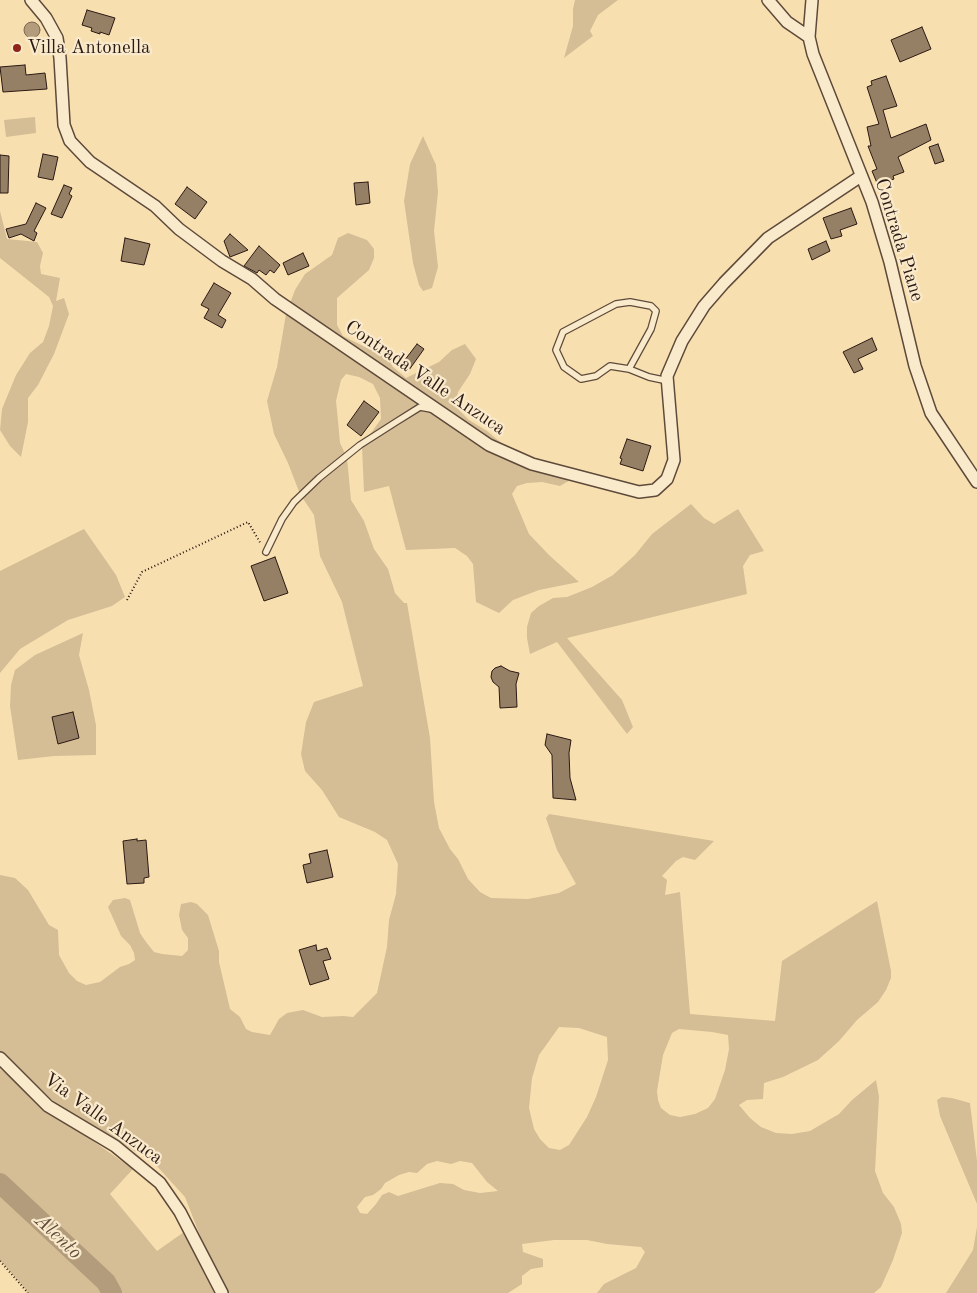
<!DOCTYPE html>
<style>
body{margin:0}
canvas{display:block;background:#f8dfb0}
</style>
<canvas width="977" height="1293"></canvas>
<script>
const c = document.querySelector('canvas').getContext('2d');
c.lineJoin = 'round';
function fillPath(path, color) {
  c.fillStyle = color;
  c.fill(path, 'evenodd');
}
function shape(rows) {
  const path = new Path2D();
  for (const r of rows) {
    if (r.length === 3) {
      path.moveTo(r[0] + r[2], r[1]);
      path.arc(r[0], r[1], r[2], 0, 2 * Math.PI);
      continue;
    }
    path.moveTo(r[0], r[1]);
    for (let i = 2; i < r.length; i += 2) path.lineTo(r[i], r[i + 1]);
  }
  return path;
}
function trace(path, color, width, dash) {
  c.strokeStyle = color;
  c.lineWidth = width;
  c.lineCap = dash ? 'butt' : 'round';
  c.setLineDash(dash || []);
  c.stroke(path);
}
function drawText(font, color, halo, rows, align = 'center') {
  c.font = font + ' "Old Standard TT",serif';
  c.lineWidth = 4.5;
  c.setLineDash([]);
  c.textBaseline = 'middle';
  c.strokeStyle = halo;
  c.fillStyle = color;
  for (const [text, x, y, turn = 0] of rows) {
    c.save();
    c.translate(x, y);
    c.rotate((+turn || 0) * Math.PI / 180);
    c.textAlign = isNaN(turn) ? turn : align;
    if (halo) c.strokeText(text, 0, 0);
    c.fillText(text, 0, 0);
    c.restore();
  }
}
fillPath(shape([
 [575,0,618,0,598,15,590,31,593,36,564,58,573,26,573,9],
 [35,117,36,133,6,137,4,120],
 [423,136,436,165,438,192,434,231,438,267,432,288,423,291,419,285,413,263,404,201,410,164],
 [0,211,7,239,37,242,43,253,40,266,41,274,60,278,56,301,64,298,69,314,54,354,38,385,28,398,28,422,21,457,10,446,0,430,2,409,16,375,30,353,43,342,49,326,53,306,49,297,0,258],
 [348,233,367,240,374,249,374,258,369,270,337,298,337,325,343,336,387,358,393,367,406,378,439,362,452,350,465,344,476,359,470,374,458,392,455,406,469,420,487,431,505,446,572,479,560,486,542,482,527,483,517,486,512,494,529,534,549,555,579,582,539,590,513,600,499,613,476,602,473,564,467,556,455,548,406,550,389,486,364,492,362,446,381,419,380,398,373,384,359,377,346,374,341,380,336,401,338,421,340,443,347,458,351,500,364,521,374,549,388,569,395,593,404,603,407,603,430,738,434,802,439,828,450,849,458,859,468,879,480,892,491,898,528,899,559,893,576,884,557,850,546,818,549,814,714,841,695,860,683,857,676,861,662,876,667,880,665,895,680,892,690,1014,775,1021,782,961,877,901,891,971,891,978,886,990,878,1002,857,1020,839,1041,818,1060,783,1077,764,1083,763,1099,747,1100,739,1105,750,1118,761,1127,776,1133,792,1134,810,1131,839,1114,852,1100,876,1080,879,1097,875,1171,883,1193,894,1207,901,1224,902,1233,893,1260,881,1287,874,1293,597,1293,604,1284,636,1268,645,1252,641,1247,607,1244,587,1240,554,1240,522,1244,523,1252,543,1259,543,1267,531,1269,522,1276,522,1284,508,1293,226,1293,206,1251,185,1197,155,1164,114,1138,60,1107,0,1051,0,875,15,878,28,890,49,925,58,930,59,955,69,973,77,981,86,985,100,982,120,967,129,964,135,960,134,953,130,945,121,936,108,907,113,900,125,898,130,900,140,933,146,942,154,952,162,954,182,956,188,950,188,938,182,930,179,915,181,904,191,902,197,904,208,915,219,951,219,962,230,1009,240,1017,246,1029,252,1032,270,1035,279,1019,287,1013,303,1010,322,1017,343,1016,353,1017,377,993,387,947,389,920,396,894,398,864,387,840,375,832,339,817,322,790,305,771,301,754,306,722,314,702,363,686,342,602,320,556,314,515,300,494,288,463,274,434,267,401,277,367,286,314,295,290,305,274,332,255,338,238],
 [559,1027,579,1028,607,1037,608,1060,596,1097,587,1117,569,1145,560,1150,549,1148,540,1139,534,1129,529,1108,532,1078,539,1055],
 [679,1029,712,1032,728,1035,729,1049,725,1070,715,1099,708,1108,695,1114,680,1117,670,1115,661,1108,658,1100,657,1091,663,1055,672,1033],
 [437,1161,451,1164,460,1161,472,1163,487,1182,498,1191,480,1193,464,1190,453,1184,440,1183,398,1196,389,1192,382,1195,376,1204,367,1214,360,1213,357,1207,365,1197,373,1195,381,1189,385,1183,399,1175,409,1172,417,1173,427,1164],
 [691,504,704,518,714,524,738,509,764,551,750,555,743,566,747,594,567,638,622,700,633,727,627,734,557,642,530,654,527,638,527,627,531,613,539,606,553,598,567,597,592,587,613,575,635,555,652,534],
 [84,529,116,575,125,597,112,606,68,620,20,649,0,673,0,571],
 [83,633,79,655,89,690,96,725,96,755,54,756,18,760,10,706,11,685,15,670,35,655],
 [0,1069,90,1139,133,1169,110,1194,157,1251,184,1232,214,1293,112,1293,107,1282,0,1182],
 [942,1097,952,1098,970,1103,977,1161,977,1226,977,1204,940,1116,937,1100],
 [0,1183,106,1282,111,1293,26,1293,27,1291,0,1260],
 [977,1227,977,1293,946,1293,973,1250]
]), '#d5bd95');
const water = shape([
 [32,30,8]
]);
fillPath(water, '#b29c7b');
trace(water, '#7c6851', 1);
trace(shape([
 [0,1183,106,1282,112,1293]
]), '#b29c7b', 20);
const building = shape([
 [87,10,115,18,109,35,100,32,100,34,91,31,92,28,82,25,87,10],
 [922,27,931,49,900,62,891,40,922,27],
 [25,65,26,75,45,73,47,89,3,92,0,67,25,65],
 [886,76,897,106,883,110,891,138,926,124,931,140,898,157,904,172,893,176,894,179,884,183,883,180,877,183,872,171,877,169,868,146,871,146,867,127,879,124,867,87,872,85,871,81,886,76],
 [938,144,944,161,935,164,929,147,938,144],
 [43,154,58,157,53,180,38,177,43,154],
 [0,155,9,156,8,193,0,193,0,155],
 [368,182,370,203,356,205,354,183,368,182],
 [64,185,72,188,69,194,72,196,62,218,51,214,64,185],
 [187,187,207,202,195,219,175,204,187,187],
 [36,203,46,208,34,231,37,233,34,241,21,234,9,238,6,229,26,224,36,203],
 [851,208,857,224,840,230,842,236,831,239,823,218,851,208],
 [230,234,248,250,230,257,224,241,230,234],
 [125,238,150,244,144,265,121,261,125,238],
 [826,241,830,251,812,260,808,249,826,241],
 [259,246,280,265,274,273,270,270,266,275,259,270,257,273,244,266,259,246],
 [303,253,309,266,288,275,283,263,303,253],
 [214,283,231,293,218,315,226,320,222,328,204,318,209,309,201,305,214,283],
 [872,338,877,350,858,359,863,369,854,373,843,352,872,338],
 [417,344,424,349,409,370,401,365,417,344],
 [364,401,379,412,361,436,347,425,364,401],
 [627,439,651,446,643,471,620,464,622,459,620,458,627,439],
 [275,557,288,593,264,601,251,566,275,557],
 [501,666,510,671,519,673,516,684,517,707,500,708,499,687,493,682,491,677,492,671,495,668,501,666],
 [73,712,79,738,58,744,52,717,73,712],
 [547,734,571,740,569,753,570,778,576,800,553,798,552,755,545,745,547,734],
 [137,839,137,841,146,840,149,877,144,878,144,883,127,884,123,841,137,839],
 [327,850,333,877,307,883,303,865,311,863,309,854,327,850],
 [316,945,317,951,327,948,331,959,323,961,329,979,310,985,299,950,316,945]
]);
fillPath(building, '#968065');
trace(building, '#2b1913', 1);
const lane = shape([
 [629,369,651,329,656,311,651,306,630,302,616,304,563,332,556,350,564,367,581,379,596,376,610,366,629,369,649,377,668,381],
 [266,552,282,519,294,502,319,478,360,445,396,422,420,407,431,409]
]);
const street = shape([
 [31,0,46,18,57,38,60,58,64,125,70,141,90,162,155,206,179,229,222,261,252,279,275,299,489,445,532,464,639,492,655,490,667,479,674,460,667,376,682,341,704,306,724,283,768,238,861,176],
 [768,0,787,22,809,37],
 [812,0,809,37,813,54,872,202,890,262,915,366,931,413,977,482],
 [0,1058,48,1106,115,1146,160,1183,180,1212,222,1293]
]);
trace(lane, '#5e4a3a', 8);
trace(street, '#5e4a3a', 14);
trace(shape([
 [127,600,142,572,248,522,261,544],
 [0,1261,28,1293]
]), '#2b1913', 2, [1, 2.5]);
trace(lane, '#faeacc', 5.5);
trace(street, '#faeacc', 11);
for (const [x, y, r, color] of [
 [17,48,5,"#8f2418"]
]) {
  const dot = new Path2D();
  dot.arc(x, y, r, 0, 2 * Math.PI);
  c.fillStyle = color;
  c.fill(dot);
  trace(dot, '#faeacc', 2);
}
drawText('19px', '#2b1913', '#faeacc', [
 ["Villa Antonella",27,48]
], 'left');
drawText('19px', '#2b1913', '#faeacc', [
 ["Contrada Piane",899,240,73],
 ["Contrada Valle Anzuca",425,378,34],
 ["Via Valle Anzuca",103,1119,36]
]);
drawText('italic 20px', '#614d3d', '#faeacc', [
 ["Alento",58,1237,43]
]);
</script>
